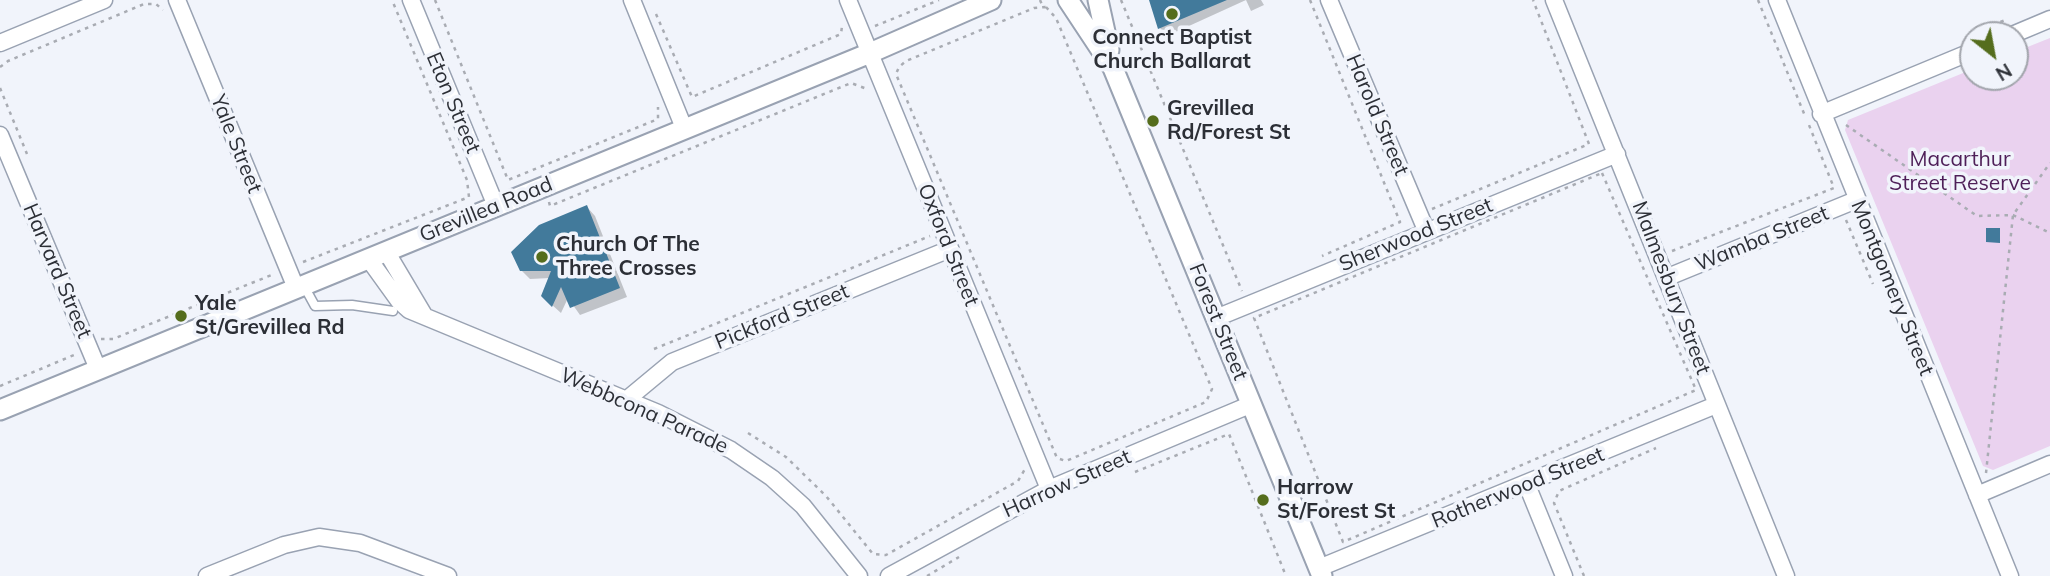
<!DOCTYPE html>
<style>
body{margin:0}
#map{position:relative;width:2050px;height:576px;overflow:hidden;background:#f1f4fb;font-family:Mulish,sans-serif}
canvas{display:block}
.north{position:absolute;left:1959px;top:21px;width:70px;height:70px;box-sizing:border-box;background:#f1f4fb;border:2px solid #a2a5ac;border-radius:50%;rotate:149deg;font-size:19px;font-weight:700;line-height:28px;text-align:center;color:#2c2f36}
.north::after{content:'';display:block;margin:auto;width:24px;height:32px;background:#556d1d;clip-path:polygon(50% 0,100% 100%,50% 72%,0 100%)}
</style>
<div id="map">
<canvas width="2050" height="576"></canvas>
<div class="north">N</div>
</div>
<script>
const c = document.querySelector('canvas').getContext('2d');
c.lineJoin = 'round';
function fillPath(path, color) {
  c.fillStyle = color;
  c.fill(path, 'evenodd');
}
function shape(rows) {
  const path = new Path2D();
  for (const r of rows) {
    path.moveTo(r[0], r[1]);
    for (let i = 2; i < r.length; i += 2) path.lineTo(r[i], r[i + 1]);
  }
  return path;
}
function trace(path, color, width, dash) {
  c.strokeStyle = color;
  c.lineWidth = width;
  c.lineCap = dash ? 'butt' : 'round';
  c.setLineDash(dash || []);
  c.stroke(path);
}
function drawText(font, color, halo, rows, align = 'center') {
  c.font = font + ' Mulish,sans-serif';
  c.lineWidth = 7;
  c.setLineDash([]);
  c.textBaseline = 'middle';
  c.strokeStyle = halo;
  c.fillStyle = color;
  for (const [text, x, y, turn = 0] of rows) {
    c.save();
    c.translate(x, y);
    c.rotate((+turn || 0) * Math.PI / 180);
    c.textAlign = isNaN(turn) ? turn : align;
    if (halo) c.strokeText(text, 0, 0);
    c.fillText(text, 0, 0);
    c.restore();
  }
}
fillPath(shape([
 [2050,38,2050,446,1993,470,1983,466,1845,130,1848,120,1973,69,1973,77,2015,77,2015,52]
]), '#ead2ef');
fillPath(shape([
 [1150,0,1261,0,1264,5,1251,11,1246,0,1167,36,1160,28],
 [587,207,595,216,627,297,580,315,568,298,561,313,551,304,550,278,530,279,521,270]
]), '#0003');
fillPath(shape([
 [1149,0,1227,0,1158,29],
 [587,205,620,288,570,308,561,287,552,307,541,296,551,271,520,271,511,252,539,225],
 [1986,228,2000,228,2000,243,1986,242]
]), '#427a9b');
const service = shape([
 [304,286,315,306,352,305,393,311]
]);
const minor = shape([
 [177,0,296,288],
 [411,0,496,206],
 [632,0,684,128],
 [848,0,1049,489],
 [1329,0,1426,230],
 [1554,0,1786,576],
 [1777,0,2010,576],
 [2012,35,2050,19],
 [0,43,104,0],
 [1821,114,1973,51],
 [0,135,98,369],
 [386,251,424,315],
 [368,258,399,301,409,310,658,413,731,450,772,478,803,506,859,576],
 [1668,277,1856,200],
 [1216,318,1617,154],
 [625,401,672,362,950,249],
 [1527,485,1564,576],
 [1977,495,2050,464],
 [1319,568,1716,405],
 [207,576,284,545,319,537,360,543,448,576],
 [889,576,1049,489,1252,404]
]);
const tertiary = shape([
 [1068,0,1113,68,1322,576],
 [1098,0,1109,50],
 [0,410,870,53,991,0]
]);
trace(service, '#99a2b2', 11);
trace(minor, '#99a2b2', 19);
trace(tertiary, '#99a2b2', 23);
trace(shape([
 [435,0,508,180,658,119,658,107],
 [1040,0,1043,7],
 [1121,0,1242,291],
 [1310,0,1400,222,1322,256],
 [1758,0,1805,116],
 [1046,7,1056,18,1212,389,1206,402,1066,461,1057,458,896,74,899,67,906,61,1034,8,1046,7],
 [656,14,692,97,841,34,842,26],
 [875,26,939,0],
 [1969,35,2005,20],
 [0,67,8,61,144,4,156,4,163,10],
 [0,88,27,154],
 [1846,125,1977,216,2013,215,2050,233],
 [1602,173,1696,390,1343,542,1254,318,1602,173],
 [549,202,550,206,851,83,867,89],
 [1432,209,1589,144,1533,0],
 [1846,220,1873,284],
 [1672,251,1834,188,1809,125],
 [303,262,469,197,467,180,392,0],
 [101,339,113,339,274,274],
 [654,349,930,236],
 [0,386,74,355],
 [748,433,786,457,826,496,873,554,886,555,1018,481,1025,469],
 [1135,472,1229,434,1286,576],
 [1986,473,2013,215,2050,163],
 [927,576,959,557],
 [1584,576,1554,503,1559,491,1656,448]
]), '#a9acb3', 2.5, [3.5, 5]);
trace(service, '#fff', 8);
trace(minor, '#fff', 16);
trace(tertiary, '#fff', 19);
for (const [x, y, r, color] of [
 [1172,14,7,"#556d1d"],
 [1153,121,7,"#556d1d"],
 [542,257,7,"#556d1d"],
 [181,316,7,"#556d1d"],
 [1263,500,7,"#556d1d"]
]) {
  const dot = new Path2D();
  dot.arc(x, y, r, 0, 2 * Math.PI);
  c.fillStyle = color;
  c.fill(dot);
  trace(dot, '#f1f4fb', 2.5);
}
drawText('bold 21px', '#2c2f36', '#f1f4fb', [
 ["Connect Baptist",1172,38,"center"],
 ["Church Ballarat",1172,62,"center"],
 ["Grevillea",1167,109],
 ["Rd/Forest St",1167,133],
 ["Church Of The",556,245],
 ["Three Crosses",556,269],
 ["Yale",195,304],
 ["St/Grevillea Rd",195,328],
 ["Harrow",1277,488],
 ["St/Forest St",1277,512]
], 'left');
drawText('21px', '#2c2f36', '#f1f4fb', [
 ["Eton Street",453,103,67],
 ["Harold Street",1377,115,67],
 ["Yale Street",236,144,68],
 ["Grevillea Road",486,210,-22],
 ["Sherwood Street",1416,235,-22],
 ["Wamba Street",1762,239,-22],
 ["Oxford Street",948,245,68],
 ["Harvard Street",57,271,67],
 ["Malmesbury Street",1671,288,69],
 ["Montgomery Street",1892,288,68],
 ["Pickford Street",782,317,-22],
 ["Forest Street",1218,322,68],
 ["Webbcona Parade",644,411,24],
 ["Harrow Street",1067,484,-24],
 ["Rotherwood Street",1518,488,-22]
]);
drawText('21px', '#4e1f58', '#f1f4fb', [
 ["Macarthur",1960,160],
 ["Street Reserve",1960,184]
]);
</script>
